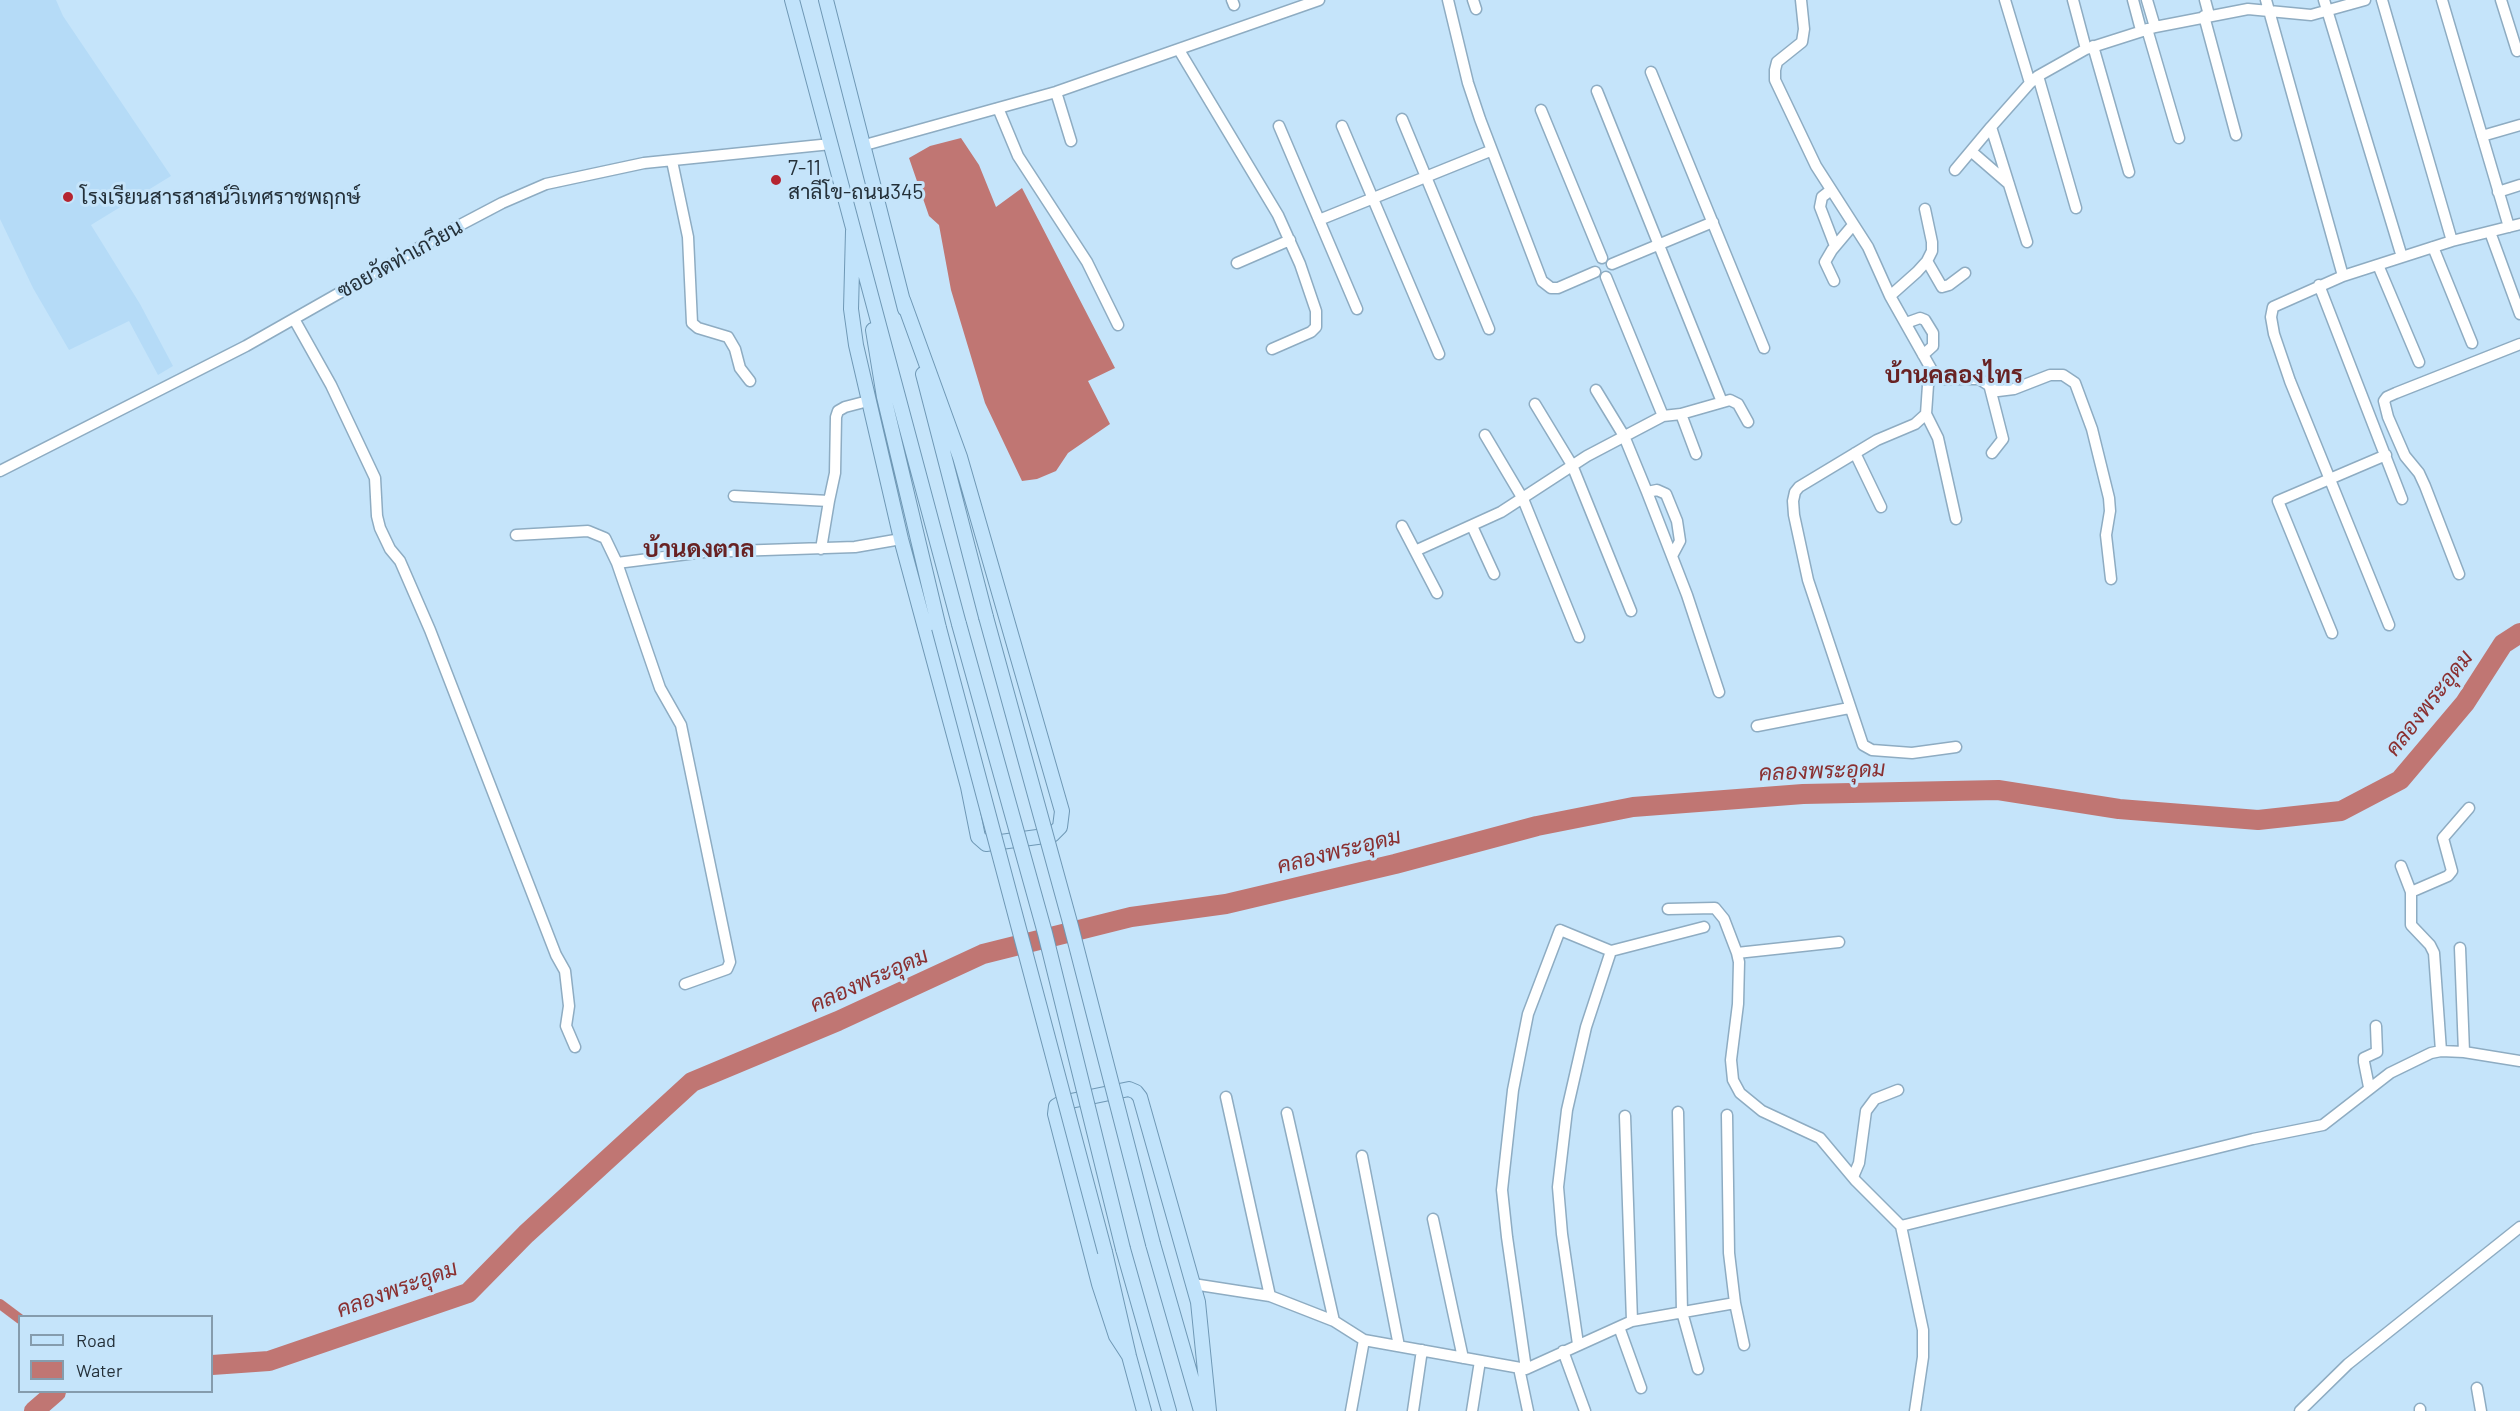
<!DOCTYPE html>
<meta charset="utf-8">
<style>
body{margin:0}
#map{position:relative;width:2520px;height:1411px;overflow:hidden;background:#c5e4fa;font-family:Barlow,sans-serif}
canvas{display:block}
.legend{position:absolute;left:18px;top:1315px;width:195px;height:78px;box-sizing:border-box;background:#c5e4fa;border:2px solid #859cad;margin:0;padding:8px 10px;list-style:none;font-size:18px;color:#243039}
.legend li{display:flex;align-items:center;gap:12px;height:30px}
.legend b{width:30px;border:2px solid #859cad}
</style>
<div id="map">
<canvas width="2520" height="1411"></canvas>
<ul class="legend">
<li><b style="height:8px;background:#c1e3fb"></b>Road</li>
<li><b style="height:16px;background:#c07673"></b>Water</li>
</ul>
</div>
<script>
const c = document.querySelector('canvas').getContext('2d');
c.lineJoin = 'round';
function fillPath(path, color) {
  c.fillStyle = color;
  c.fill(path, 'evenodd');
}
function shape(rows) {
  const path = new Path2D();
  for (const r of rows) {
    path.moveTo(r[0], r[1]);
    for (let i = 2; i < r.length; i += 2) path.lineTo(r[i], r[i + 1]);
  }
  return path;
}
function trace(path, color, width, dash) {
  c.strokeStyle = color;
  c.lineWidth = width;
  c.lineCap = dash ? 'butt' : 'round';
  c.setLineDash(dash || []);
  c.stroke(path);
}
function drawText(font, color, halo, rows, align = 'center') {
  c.font = font + ' Barlow,Sarabun,sans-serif';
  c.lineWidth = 6;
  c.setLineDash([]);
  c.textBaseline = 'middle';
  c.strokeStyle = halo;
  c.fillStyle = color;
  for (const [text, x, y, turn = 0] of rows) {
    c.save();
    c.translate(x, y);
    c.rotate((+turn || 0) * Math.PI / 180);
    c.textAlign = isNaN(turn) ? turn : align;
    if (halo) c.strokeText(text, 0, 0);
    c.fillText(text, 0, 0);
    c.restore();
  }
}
fillPath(shape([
 [0,0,56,0,63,16,171,176,91,225,140,304,173,366,158,375,129,321,69,350,33,288,0,219]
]), '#b5dbf7');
fillPath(shape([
 [961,138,979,165,996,207,1022,188,1115,368,1088,381,1110,424,1068,453,1056,471,1037,479,1022,481,985,403,951,290,939,225,929,216,909,158,930,146]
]), '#c07673');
trace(shape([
 [0,1304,20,1319]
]), '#c07673', 10);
trace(shape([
 [212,1365,269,1361,468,1293,526,1234,692,1082,838,1021,983,954,1131,917,1226,904,1395,864,1537,826,1633,807,1803,794,1998,790,2119,809,2258,820,2341,811,2400,780,2465,703,2503,644,2520,633],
 [34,1411,56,1392]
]), '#c07673', 20);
const minor = shape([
 [1232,0,1234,5],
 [1448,0,1468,83,1480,119,1542,281,1551,288,1558,288,1595,272],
 [1473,0,1476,9],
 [1801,0,1804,29,1802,42,1777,62,1775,70,1775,80,1816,166,1868,247,1890,296,1934,374,1942,379,1979,379,1998,391,2014,389,2050,375,2063,375,2075,383,2092,429,2109,498,2110,511,2106,535,2111,579],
 [2005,0,2030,83],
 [2073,0,2086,49],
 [2133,0,2141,30],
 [2147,0,2155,27],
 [2205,0,2209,15],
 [2266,0,2343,276],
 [2324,0,2402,257],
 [2382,0,2452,241],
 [2442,0,2509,227],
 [2501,0,2517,51],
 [2204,16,2236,135],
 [2147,29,2179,138],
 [2093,46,2129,172],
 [1179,50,1278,215,1300,264,1316,311,1316,327,1311,332,1272,349],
 [1651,72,1764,348],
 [2038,76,2076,208],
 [1597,91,1722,402],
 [1056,92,1071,141],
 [998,108,1018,156,1087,262,1118,325],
 [1541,110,1602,258],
 [1402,119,1489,329],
 [1279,126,1357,309],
 [1342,126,1439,354],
 [2482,136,2520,125],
 [865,145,1056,92,1319,0],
 [1972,152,2009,184],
 [672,161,688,237,692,323,698,328,728,337,735,349,740,368,750,381],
 [1955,170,1991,127],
 [1831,190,1822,197,1820,207,1835,246],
 [2498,192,2520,185],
 [1319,220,1490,151],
 [2490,232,2520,314],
 [2027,242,1991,127,2030,83,2038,76,2086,49,2155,27,2248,9,2311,15,2365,0],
 [2433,247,2472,343],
 [1927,261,1942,287,1949,285,1965,273],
 [1237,263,1290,240],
 [1612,264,1713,222],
 [2378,265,2419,362],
 [1606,277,1663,416],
 [1834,281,1825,262,1832,250,1853,225],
 [2319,285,2402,499],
 [1890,296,1917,272,1927,261,1932,251,1932,242,1925,209],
 [294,319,331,385,375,478,377,516,380,528,390,549,400,561,430,630,556,955,565,971,569,1006,566,1026,575,1047],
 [1906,323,1920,318,1925,320,1933,333,1933,346,1923,355],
 [1934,374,1928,385,1926,414,1938,438,1956,519],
 [1990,388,2003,439,1992,453],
 [1596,390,1624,436,1647,492,1687,595,1719,692],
 [1535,404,1572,465,1631,611],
 [1681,414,1696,454],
 [1926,414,1915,424,1877,440,1799,487,1795,492,1793,501,1794,515,1808,580,1863,745,1872,750,1912,753,1956,747],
 [1485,435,1523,499,1579,637],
 [1855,453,1881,507],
 [0,471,246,346,445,233,502,203,546,184,644,163,831,144],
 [1647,492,1657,490,1666,494,1677,521,1680,541,1672,556],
 [734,496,829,501,835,473,836,417,838,411,845,407,868,401],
 [1402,526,1437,593],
 [1472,526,1494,574],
 [516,535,588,531,605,538,617,563,660,688,681,725,730,962,727,969,685,984],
 [821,549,829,501],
 [1415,551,1501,512,1587,456,1663,416,1681,414,1730,400,1738,404,1748,422],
 [617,563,704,552,855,547,901,539],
 [2459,574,2425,486,2419,473,2405,456,2388,417,2384,401,2387,397,2396,393,2520,344],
 [2389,625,2290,381,2274,334,2271,317,2273,307,2343,276,2452,241,2520,224],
 [2332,633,2278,501,2386,455],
 [1757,726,1849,708],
 [2401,866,2411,892,2411,925,2430,945,2434,953,2441,1051],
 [2411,892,2448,876,2452,871,2443,838,2469,808],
 [1668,909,1715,908,1724,919,1737,953,1739,962,1738,1004,1731,1060,1733,1080,1740,1093,1762,1111,1820,1138,1856,1181,1901,1226,1923,1330,1923,1357,1915,1411],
 [2460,948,2464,1052],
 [1737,953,1839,942],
 [2369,1087,2364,1062,2364,1058,2377,1052,2376,1026],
 [1226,1097,1270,1296],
 [1678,1112,1682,1312,1698,1369],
 [1287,1113,1334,1321],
 [1727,1115,1729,1253,1735,1303,1744,1345],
 [1625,1116,1632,1321],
 [1362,1156,1399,1346],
 [1853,1177,1859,1163,1866,1111,1875,1099,1898,1090],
 [1433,1219,1463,1358],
 [1901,1226,2253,1139,2323,1125,2390,1073,2431,1053,2441,1051,2464,1052,2520,1061],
 [1193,1284,1270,1296,1334,1321,1364,1340,1526,1369,1632,1321,1735,1303],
 [1619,1327,1641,1388],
 [1578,1344,1562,1234,1558,1187,1567,1110,1586,1027,1611,951],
 [1563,1351,1585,1411],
 [1519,1368,1528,1411],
 [1526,1369,1507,1237,1502,1190,1513,1090,1528,1014,1560,930,1611,951,1704,927],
 [2477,1388,2481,1411],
 [2420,1409,2420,1411],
 [1351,1411,1364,1340],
 [1413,1411,1422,1350],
 [1472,1411,1480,1361],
 [2300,1411,2348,1364,2520,1227]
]);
const major = shape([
 [792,0,959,624],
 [826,0,905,309],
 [853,231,851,309,856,345,901,539,968,787,978,837,986,844,1052,835,1060,827,1062,811,960,457,903,300],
 [873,330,884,397,939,628],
 [923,374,986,617],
 [1153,1244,1201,1411],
 [1123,1249,1169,1411],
 [1105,1252,1129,1356,1144,1411],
 [1129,1356,1116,1336,1099,1284,1055,1114,1056,1106,1061,1103,1129,1089,1136,1092,1140,1097,1198,1302,1209,1411]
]);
trace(minor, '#8eacc2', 13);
trace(major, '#6f98b5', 16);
trace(minor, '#fff', 10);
trace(major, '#c1e3fb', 14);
const majorBridge = shape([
 [986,617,1071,926,1153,1244],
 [959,624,1045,933,1123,1249],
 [939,628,1105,1252]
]);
trace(majorBridge, '#6f98b5', 16, []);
trace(majorBridge, '#c1e3fb', 14);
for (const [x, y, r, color] of [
 [776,180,6,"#b52430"],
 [68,197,6,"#b52430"]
]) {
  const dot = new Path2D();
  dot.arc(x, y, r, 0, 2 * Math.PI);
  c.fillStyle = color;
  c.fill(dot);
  trace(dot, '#c5e4fa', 2);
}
drawText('21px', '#243039', '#c5e4fa', [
 ["7-11",788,168],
 ["สาลีโข-ถนน345",788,192],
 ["โรงเรียนสารสาสน์วิเทศราชพฤกษ์",80,197]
], 'left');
drawText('21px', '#243039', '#c5e4fa', [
 ["ซอยวัดท่าเกวียน",400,259,-29]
]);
drawText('italic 22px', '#8a3031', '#c5e4fa', [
 ["คลองพระอุดม",2429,703,-52],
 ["คลองพระอุดม",1822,771,-2],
 ["คลองพระอุดม",1339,851,-14],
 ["คลองพระอุดม",869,980,-24],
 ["คลองพระอุดม",397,1289,-20]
]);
drawText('bold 24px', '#682223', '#c5e4fa', [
 ["บ้านคลองไทร",1954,375],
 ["บ้านดงตาล",699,549]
]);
</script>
